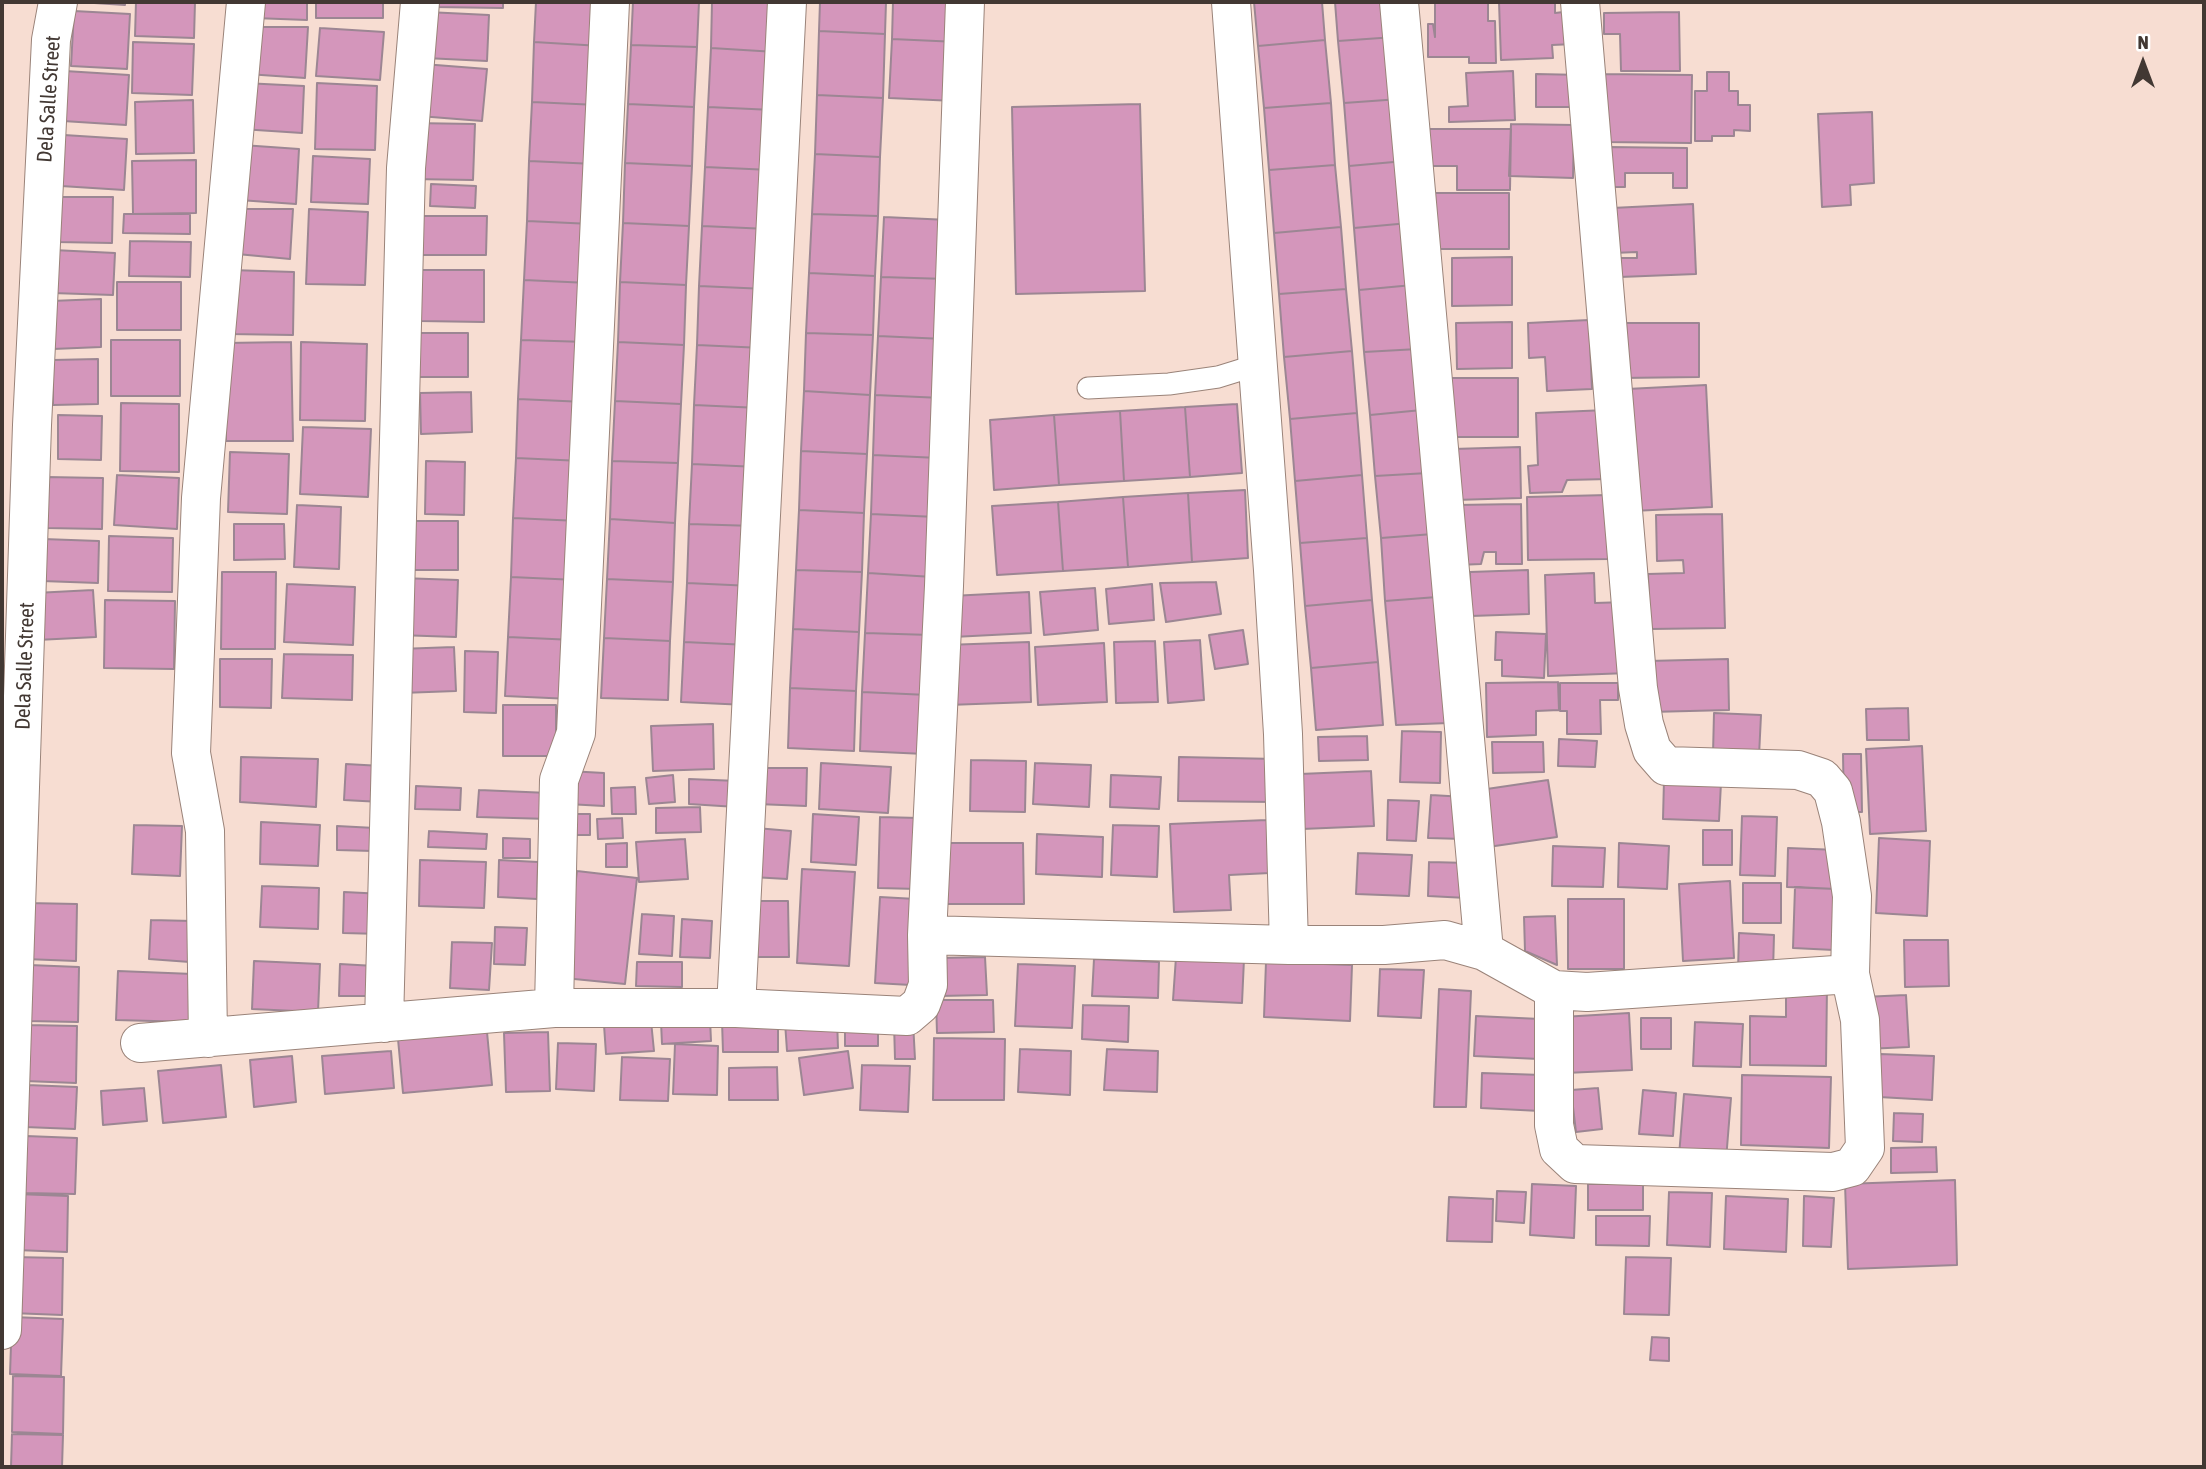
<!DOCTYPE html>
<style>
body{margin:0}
#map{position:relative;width:2206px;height:1469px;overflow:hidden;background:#f7ddd2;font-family:"Asap Condensed",sans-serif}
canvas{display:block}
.frame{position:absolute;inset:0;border:4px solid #423833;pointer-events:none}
.north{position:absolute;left:2108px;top:28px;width:70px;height:70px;-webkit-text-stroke:5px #fff;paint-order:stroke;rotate:0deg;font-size:19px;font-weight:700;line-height:28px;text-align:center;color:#423833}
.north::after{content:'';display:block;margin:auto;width:24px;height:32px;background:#423833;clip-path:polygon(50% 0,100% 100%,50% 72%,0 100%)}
</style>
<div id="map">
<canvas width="2206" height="1469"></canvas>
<div class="frame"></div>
<div class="north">N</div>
</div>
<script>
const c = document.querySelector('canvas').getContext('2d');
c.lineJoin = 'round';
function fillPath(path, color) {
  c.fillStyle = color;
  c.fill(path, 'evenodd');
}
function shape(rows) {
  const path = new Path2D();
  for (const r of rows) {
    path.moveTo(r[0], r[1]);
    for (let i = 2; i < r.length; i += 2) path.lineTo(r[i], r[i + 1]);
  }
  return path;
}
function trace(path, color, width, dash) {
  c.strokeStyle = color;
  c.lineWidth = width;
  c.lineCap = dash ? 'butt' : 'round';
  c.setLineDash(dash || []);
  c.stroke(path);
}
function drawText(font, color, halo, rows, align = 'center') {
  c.font = font + ' "Asap Condensed",sans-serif';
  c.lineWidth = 6;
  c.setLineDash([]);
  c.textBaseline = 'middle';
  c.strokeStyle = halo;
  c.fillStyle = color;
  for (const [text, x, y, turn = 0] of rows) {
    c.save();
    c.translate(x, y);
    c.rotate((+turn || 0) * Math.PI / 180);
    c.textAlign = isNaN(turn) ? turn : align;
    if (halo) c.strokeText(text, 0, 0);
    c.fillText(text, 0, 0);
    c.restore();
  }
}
const building = shape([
 [79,2,125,2,125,5,79,2],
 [136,2,195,2,194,38,135,36,136,2],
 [256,2,307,2,307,20,254,18,256,2],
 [316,2,383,2,383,18,316,18,316,2],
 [434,2,503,2,503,8,434,7,434,2],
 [536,2,603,2,601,46,534,42,536,2],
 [633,2,699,2,697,47,631,45,633,2],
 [712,2,778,2,776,52,711,48,712,2],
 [820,2,886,2,885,34,819,31,820,2],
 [893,2,959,2,958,42,892,39,893,2],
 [1254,2,1322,2,1325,40,1258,46,1254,2],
 [1335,2,1392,2,1395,37,1338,41,1335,2],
 [1435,2,1488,2,1488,21,1495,21,1496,63,1469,63,1469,57,1428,57,1428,24,1433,24,1435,37,1435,2],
 [1499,2,1555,2,1555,13,1572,11,1574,44,1552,45,1553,58,1501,60,1499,2],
 [74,11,130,14,127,69,71,66,74,11],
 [427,12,489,15,487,61,425,58,427,12],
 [1679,12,1680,71,1621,71,1620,34,1604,34,1604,13,1679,12],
 [251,27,308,27,305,78,247,74,251,27],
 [320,28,384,32,380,80,316,76,320,28],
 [819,31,885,34,883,98,817,95,819,31],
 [1395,37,1400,99,1344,103,1338,41,1395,37],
 [892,39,958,42,955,101,889,98,892,39],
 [1325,40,1331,103,1264,108,1258,46,1325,40],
 [133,42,194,44,192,95,132,93,133,42],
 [534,42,601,46,598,105,532,102,534,42],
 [631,45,697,47,694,107,628,104,631,45],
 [711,48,776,52,773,110,708,107,711,48],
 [423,64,487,69,482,121,419,116,423,64],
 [65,71,129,75,126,125,63,121,65,71],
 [1513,71,1515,120,1449,122,1449,107,1468,106,1466,73,1513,71],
 [1707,72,1729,72,1729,91,1738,91,1738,105,1750,105,1750,131,1734,130,1734,136,1712,136,1712,141,1695,141,1695,91,1707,91,1707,72],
 [1536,74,1583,75,1583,107,1536,107,1536,74],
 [1603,74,1692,75,1691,143,1604,142,1603,74],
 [244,83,304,86,302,133,241,129,244,83],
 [317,83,377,86,375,150,315,149,317,83],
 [817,95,883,98,880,157,815,154,817,95],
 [1400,99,1405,161,1349,166,1344,103,1400,99],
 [193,100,194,153,136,154,135,102,193,100],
 [532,102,598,105,595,164,529,161,532,102],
 [1331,103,1335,165,1269,170,1264,108,1331,103],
 [628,104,694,107,692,166,625,163,628,104],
 [1140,104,1145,291,1016,294,1012,107,1140,104],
 [708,107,773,110,771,170,705,167,708,107],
 [1872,112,1874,183,1850,185,1851,205,1822,207,1818,114,1872,112],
 [412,123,475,124,473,180,411,179,412,123],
 [1511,124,1574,125,1573,178,1509,176,1511,124],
 [1428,129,1511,129,1510,190,1457,190,1457,166,1428,166,1428,129],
 [64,135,127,139,124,190,61,186,64,135],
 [242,145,299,149,296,204,239,200,242,145],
 [1609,147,1687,148,1687,188,1673,188,1673,173,1625,173,1625,187,1609,187,1609,147],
 [815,154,880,157,878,216,812,214,815,154],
 [313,156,370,159,368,204,311,202,313,156],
 [196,160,196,213,133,214,132,161,196,160],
 [529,161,595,164,592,224,527,221,529,161],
 [1405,161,1409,223,1354,228,1349,166,1405,161],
 [625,163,692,166,689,226,623,223,625,163],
 [1335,165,1341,227,1274,233,1269,170,1335,165],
 [705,167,771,170,768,229,702,226,705,167],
 [431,184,476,186,475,208,430,206,431,184],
 [1434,193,1509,193,1509,249,1434,249,1434,193],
 [57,197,113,197,112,243,56,242,57,197],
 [1693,204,1696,274,1620,277,1619,258,1637,258,1637,252,1613,253,1612,208,1693,204],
 [237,209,293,209,290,259,237,254,237,209],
 [309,209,368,212,365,285,306,284,309,209],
 [124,214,190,214,190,234,123,233,124,214],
 [812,214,878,216,875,276,809,273,812,214],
 [422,216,487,216,486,255,422,255,422,216],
 [884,217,949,220,947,279,881,277,884,217],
 [527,221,592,224,589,283,524,280,527,221],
 [623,223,689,226,686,285,620,282,623,223],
 [1409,223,1413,285,1359,290,1354,228,1409,223],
 [702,226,768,229,766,289,699,286,702,226],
 [1341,227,1346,289,1279,294,1274,233,1341,227],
 [130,241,191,242,190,277,129,276,130,241],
 [53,250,115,253,113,295,52,293,53,250],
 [1512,257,1512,305,1452,306,1452,258,1512,257],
 [231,270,294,272,293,335,229,334,231,270],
 [420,270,484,270,484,322,420,321,420,270],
 [809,273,875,276,873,335,806,333,809,273],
 [881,277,947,279,944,339,878,336,881,277],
 [524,280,589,283,587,342,521,340,524,280],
 [117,282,181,282,181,330,117,330,117,282],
 [620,282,686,285,684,345,618,342,620,282],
 [1413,285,1418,349,1364,352,1359,290,1413,285],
 [699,286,766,289,763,348,697,345,699,286],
 [1346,289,1352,351,1284,357,1279,294,1346,289],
 [101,299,101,347,53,349,51,301,101,299],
 [1589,320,1592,389,1547,391,1545,357,1529,358,1528,323,1589,320],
 [1512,322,1512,368,1457,369,1456,323,1512,322],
 [1621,323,1699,323,1699,377,1621,378,1621,323],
 [404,333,468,333,468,377,404,377,404,333],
 [806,333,873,335,870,395,804,391,806,333],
 [878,336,944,339,942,398,875,395,878,336],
 [111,340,180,340,180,396,111,396,111,340],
 [521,340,587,342,585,402,518,399,521,340],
 [291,342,293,441,226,441,225,343,291,342],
 [301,342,367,344,365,421,300,420,301,342],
 [618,342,684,345,681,404,615,401,618,342],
 [697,345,763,348,760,408,694,405,697,345],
 [1418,349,1422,410,1370,415,1364,352,1418,349],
 [1352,351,1357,413,1290,419,1284,357,1352,351],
 [98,359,98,404,53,405,53,360,98,359],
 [1449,378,1518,378,1518,437,1449,437,1449,378],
 [1706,385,1712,507,1633,511,1627,389,1706,385],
 [804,391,870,395,867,454,801,451,804,391],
 [471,392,472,432,421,434,420,393,471,392],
 [875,395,942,398,939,458,873,455,875,395],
 [518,399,585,402,582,461,516,458,518,399],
 [615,401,681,404,678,463,612,461,615,401],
 [121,403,179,404,179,472,120,471,121,403],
 [1237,404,1242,473,1190,477,1185,407,1237,404],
 [694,405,760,408,758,467,692,464,694,405],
 [1185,407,1190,477,1124,481,1120,411,1185,407],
 [1422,410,1428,473,1375,476,1370,415,1422,410],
 [1607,410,1609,479,1567,480,1562,492,1530,493,1528,466,1538,465,1536,413,1607,410],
 [1120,411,1124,481,1059,485,1054,415,1120,411],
 [1357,413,1362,475,1295,481,1290,419,1357,413],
 [58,415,102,416,101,460,58,459,58,415],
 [1054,415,1059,485,994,490,990,420,1054,415],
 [303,427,371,429,368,497,300,494,303,427],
 [1520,447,1521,498,1455,500,1453,449,1520,447],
 [801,451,867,454,864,513,799,510,801,451],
 [230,452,289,454,287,514,228,512,230,452],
 [873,455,939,458,936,517,871,514,873,455],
 [516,458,582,461,579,521,513,518,516,458],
 [426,461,465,462,464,515,425,514,426,461],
 [612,461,678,463,675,523,610,519,612,461],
 [692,464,758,467,755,526,689,524,692,464],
 [1428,473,1433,534,1381,538,1375,476,1428,473],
 [117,475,179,478,177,529,114,525,117,475],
 [1362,475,1367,538,1300,543,1295,481,1362,475],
 [46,477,103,478,102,529,46,528,46,477],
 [1245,490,1248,558,1192,562,1188,493,1245,490],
 [1188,493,1192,562,1128,567,1123,497,1188,493],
 [1608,495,1609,559,1528,560,1527,497,1608,495],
 [1123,497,1128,567,1063,571,1058,502,1123,497],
 [1058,502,1063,571,997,575,992,506,1058,502],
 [1521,504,1522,564,1496,564,1496,552,1484,552,1481,564,1457,565,1456,505,1521,504],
 [297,505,341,507,339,569,294,567,297,505],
 [799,510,864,513,862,572,796,570,799,510],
 [871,514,936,517,933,577,868,573,871,514],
 [1722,514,1725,628,1650,629,1648,574,1684,573,1683,560,1657,561,1656,515,1722,514],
 [513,518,579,521,577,580,511,577,513,518],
 [610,519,675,523,673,582,607,579,610,519],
 [400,521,458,521,458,570,400,570,400,521],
 [234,524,284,524,285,559,234,560,234,524],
 [689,524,755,526,752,586,687,583,689,524],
 [1433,534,1437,597,1385,601,1381,538,1433,534],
 [109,536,173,538,172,592,108,591,109,536],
 [1367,538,1372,600,1305,606,1300,543,1367,538],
 [43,539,99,541,98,583,42,581,43,539],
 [796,570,862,572,859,632,793,629,796,570],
 [1528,570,1529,614,1471,616,1470,572,1528,570],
 [222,572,276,572,275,649,221,649,222,572],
 [868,573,933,577,931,635,865,633,868,573],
 [1594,573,1595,603,1626,602,1629,673,1548,676,1545,575,1594,573],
 [511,577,577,580,574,640,508,637,511,577],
 [400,578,458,580,456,637,398,635,400,578],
 [607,579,673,582,670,641,604,638,607,579],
 [1216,582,1221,614,1166,622,1160,583,1216,582],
 [687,583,752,586,749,645,684,642,687,583],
 [287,584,355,587,353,645,284,642,287,584],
 [1152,584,1154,620,1109,624,1106,589,1152,584],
 [1095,588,1098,630,1044,635,1040,592,1095,588],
 [93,590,96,637,37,640,35,593,93,590],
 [1029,592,1031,633,953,637,951,596,1029,592],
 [1437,597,1449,723,1396,725,1385,601,1437,597],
 [105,600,175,601,174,669,104,668,105,600],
 [1372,600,1378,662,1311,668,1305,606,1372,600],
 [793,629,859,632,856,691,790,688,793,629],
 [1243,630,1248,664,1215,669,1209,635,1243,630],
 [1496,632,1546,634,1544,678,1502,676,1502,660,1495,660,1496,632],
 [865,633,931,635,928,695,862,692,865,633],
 [508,637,574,640,571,699,505,696,508,637],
 [604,638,670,641,668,700,601,698,604,638],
 [1200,640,1204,700,1168,703,1164,642,1200,640],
 [1155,641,1158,702,1116,703,1114,642,1155,641],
 [684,642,749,645,747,705,681,702,684,642],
 [1029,642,1031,702,948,705,946,645,1029,642],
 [1104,643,1107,702,1038,705,1035,647,1104,643],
 [454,647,456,691,401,693,399,649,454,647],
 [465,651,498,652,496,713,464,712,465,651],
 [284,654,353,655,352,700,282,698,284,654],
 [220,659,272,659,271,708,220,707,220,659],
 [1728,659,1729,710,1650,712,1648,661,1728,659],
 [1378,662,1383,725,1316,730,1311,668,1378,662],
 [1558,682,1559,710,1536,711,1536,735,1487,737,1486,683,1558,682],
 [1560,683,1618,683,1618,700,1600,700,1601,734,1567,734,1567,711,1560,711,1560,683],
 [790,688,856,691,854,751,788,748,790,688],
 [862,692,928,695,925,754,860,751,862,692],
 [503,705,556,705,556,756,503,756,503,705],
 [1908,708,1909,740,1867,740,1866,709,1908,708],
 [1714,713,1761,715,1759,756,1713,754,1714,713],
 [713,724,714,769,653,771,651,726,713,724],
 [1402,731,1441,732,1440,783,1400,782,1402,731],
 [1367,736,1368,760,1319,761,1318,737,1367,736],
 [1559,739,1597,741,1595,767,1558,766,1559,739],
 [1492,742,1543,742,1544,772,1493,773,1492,742],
 [1922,746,1926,831,1870,834,1866,749,1922,746],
 [1843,754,1861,754,1862,812,1844,812,1843,754],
 [241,757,318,759,316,807,240,802,241,757],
 [1179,757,1277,759,1276,802,1178,801,1179,757],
 [971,760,1026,761,1025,812,970,811,971,760],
 [821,763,891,767,888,813,819,809,821,763],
 [1035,763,1091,765,1089,807,1033,804,1035,763],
 [346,764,382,766,381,802,344,800,346,764],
 [758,768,807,768,806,806,757,804,758,768],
 [568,771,604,773,604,806,567,804,568,771],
 [1371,771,1374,826,1302,829,1300,774,1371,771],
 [673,775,675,802,649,804,646,778,673,775],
 [1111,775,1161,777,1159,809,1110,807,1111,775],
 [689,779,738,781,737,807,689,804,689,779],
 [1548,780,1557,837,1488,847,1480,790,1548,780],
 [1664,780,1721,783,1719,821,1663,819,1664,780],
 [416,786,461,788,460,810,415,809,416,786],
 [635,787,636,814,612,814,611,788,635,787],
 [479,790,549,793,550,819,477,817,479,790],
 [1431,795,1465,797,1464,839,1428,838,1431,795],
 [1388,800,1419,801,1416,841,1387,840,1388,800],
 [700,807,701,832,656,833,656,808,700,807],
 [561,814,590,814,590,835,561,835,561,814],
 [813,814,859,817,856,865,811,862,813,814],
 [1742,816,1777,817,1775,876,1740,875,1742,816],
 [880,817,919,818,918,889,878,888,880,817],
 [622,818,623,838,598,839,597,819,622,818],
 [1267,820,1270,873,1229,875,1231,910,1174,912,1170,824,1267,820],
 [261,822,320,825,318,866,260,864,261,822],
 [134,825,182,826,180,876,132,874,134,825],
 [1113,825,1159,826,1157,877,1111,875,1113,825],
 [337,826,375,828,373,851,337,850,337,826],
 [756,828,791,831,787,879,752,877,756,828],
 [1703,830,1732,830,1732,865,1703,865,1703,830],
 [429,831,487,834,486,849,428,847,429,831],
 [1037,834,1103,837,1102,877,1036,874,1037,834],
 [503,838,530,839,530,858,503,858,503,838],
 [1879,838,1930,841,1927,916,1876,913,1879,838],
 [685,839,688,879,639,882,636,842,685,839],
 [627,843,627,867,606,867,606,844,627,843],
 [939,843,1023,843,1024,904,940,904,939,843],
 [1619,843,1669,846,1667,889,1618,887,1619,843],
 [1553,846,1605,848,1603,887,1552,886,1553,846],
 [1788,848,1838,850,1836,889,1787,887,1788,848],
 [1358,853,1412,855,1409,896,1356,894,1358,853],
 [420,860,486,862,484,908,419,906,420,860],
 [499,860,538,862,537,899,498,897,499,860],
 [1429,862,1469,863,1467,898,1428,896,1429,862],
 [802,869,855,872,849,966,797,963,802,869],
 [577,871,637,878,625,984,564,978,577,871],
 [1730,881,1734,958,1683,961,1679,884,1730,881],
 [1743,883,1781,883,1781,923,1743,923,1743,883],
 [262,886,319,888,318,929,260,927,262,886],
 [1795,887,1836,889,1834,950,1793,948,1795,887],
 [344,892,384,894,382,934,343,933,344,892],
 [880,897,916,899,911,985,875,983,880,897],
 [1568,899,1624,899,1624,969,1568,969,1568,899],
 [755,901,788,901,789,957,755,957,755,901],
 [27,903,77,904,76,961,25,959,27,903],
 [642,914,674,916,672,956,639,954,642,914],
 [1555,916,1557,965,1525,951,1524,917,1555,916],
 [682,919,712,921,710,958,680,957,682,919],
 [151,920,192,921,190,962,149,959,151,920],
 [495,927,527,928,525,965,494,964,495,927],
 [1739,933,1774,935,1773,972,1738,971,1739,933],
 [1904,940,1948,940,1949,986,1905,987,1904,940],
 [452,942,492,943,489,990,450,988,452,942],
 [985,957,987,995,939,996,938,958,985,957],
 [1176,957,1244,959,1242,1003,1173,1000,1176,957],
 [1094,959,1159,962,1158,998,1092,996,1094,959],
 [254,961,320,964,318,1012,252,1009,254,961],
 [637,962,682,962,682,987,636,986,637,962],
 [1266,962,1352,965,1350,1021,1264,1017,1266,962],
 [340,964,375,966,374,996,339,996,340,964],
 [1018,964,1075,966,1072,1028,1015,1026,1018,964],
 [29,965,79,967,78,1022,27,1021,29,965],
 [1380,969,1424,970,1421,1018,1378,1016,1380,969],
 [118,971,193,974,191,1022,116,1020,118,971],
 [1786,985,1827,986,1826,1066,1750,1065,1750,1016,1786,1017,1786,985],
 [1439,989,1471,991,1466,1107,1434,1107,1439,989],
 [1906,995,1909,1047,1866,1049,1863,997,1906,995],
 [936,1000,993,1000,994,1032,937,1033,936,1000],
 [1083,1005,1129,1006,1128,1042,1082,1039,1083,1005],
 [1629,1013,1632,1070,1565,1073,1562,1017,1629,1013],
 [1476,1016,1540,1019,1539,1059,1474,1056,1476,1016],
 [1641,1018,1671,1018,1671,1049,1641,1049,1641,1018],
 [710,1019,711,1041,662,1044,661,1022,710,1019],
 [837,1019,838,1048,787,1051,785,1022,837,1019],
 [778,1020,778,1052,723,1052,722,1021,778,1020],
 [651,1021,654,1051,606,1054,604,1025,651,1021],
 [913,1022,915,1059,895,1059,894,1023,913,1022],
 [1695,1022,1743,1024,1741,1067,1693,1066,1695,1022],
 [27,1025,77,1026,76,1083,25,1081,27,1025],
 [845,1025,878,1025,878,1046,845,1046,845,1025],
 [487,1032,492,1085,403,1093,398,1039,487,1032],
 [548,1032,550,1091,506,1092,504,1033,548,1032],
 [934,1038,1005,1039,1004,1100,933,1100,934,1038],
 [558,1043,596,1044,594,1091,556,1089,558,1043],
 [675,1044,718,1046,717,1095,673,1094,675,1044],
 [1020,1049,1071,1051,1070,1095,1018,1092,1020,1049],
 [1107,1049,1158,1051,1157,1092,1104,1090,1107,1049],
 [391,1051,394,1088,325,1094,322,1056,391,1051],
 [848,1051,853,1088,804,1095,799,1058,848,1051],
 [1880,1054,1934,1056,1932,1100,1879,1097,1880,1054],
 [292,1056,296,1102,254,1107,250,1060,292,1056],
 [622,1057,670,1059,668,1101,620,1100,622,1057],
 [221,1065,226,1117,163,1123,158,1071,221,1065],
 [862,1065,910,1066,908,1112,860,1110,862,1065],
 [777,1067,778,1100,729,1100,729,1068,777,1067],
 [1482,1073,1542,1075,1540,1111,1481,1108,1482,1073],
 [1742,1075,1831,1077,1829,1148,1741,1145,1742,1075],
 [27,1085,77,1087,75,1129,25,1127,27,1085],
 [144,1088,147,1121,103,1125,101,1091,144,1088],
 [1598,1088,1602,1129,1576,1132,1571,1090,1598,1088],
 [1643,1090,1676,1093,1673,1136,1639,1134,1643,1090],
 [1684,1094,1731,1098,1726,1160,1679,1156,1684,1094],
 [1894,1113,1923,1114,1922,1142,1893,1141,1894,1113],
 [26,1136,77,1138,75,1194,24,1193,26,1136],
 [1936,1147,1937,1172,1891,1173,1891,1148,1936,1147],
 [1955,1180,1957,1265,1848,1269,1845,1184,1955,1180],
 [1532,1184,1576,1186,1574,1238,1530,1235,1532,1184],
 [1588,1184,1643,1184,1643,1210,1588,1210,1588,1184],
 [1497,1191,1526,1192,1524,1223,1496,1221,1497,1191],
 [1669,1192,1712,1193,1710,1247,1667,1245,1669,1192],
 [17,1194,68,1196,67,1252,16,1250,17,1194],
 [1726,1196,1788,1199,1786,1252,1724,1249,1726,1196],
 [1804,1196,1834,1198,1831,1247,1803,1246,1804,1196],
 [1449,1197,1493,1199,1492,1242,1447,1241,1449,1197],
 [1596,1216,1650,1216,1649,1246,1596,1245,1596,1216],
 [12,1257,63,1258,62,1315,11,1313,12,1257],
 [1626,1257,1671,1258,1669,1315,1624,1314,1626,1257],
 [12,1317,63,1319,61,1376,10,1374,12,1317],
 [1652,1337,1669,1338,1669,1361,1650,1360,1652,1337],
 [13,1376,64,1377,63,1434,12,1432,13,1376],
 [12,1434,63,1435,62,1467,11,1467,12,1434]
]);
fillPath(building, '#d496bb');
trace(building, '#9c8693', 2);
const lane = shape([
 [1088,388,1169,384,1218,377,1260,364]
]);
const street = shape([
 [1231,2,1273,570,1283,734,1289,945],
 [1399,2,1484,951],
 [1580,2,1638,688,1644,724,1652,750,1666,766,1798,770,1822,778,1833,791,1841,822,1852,896,1850,974],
 [927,935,1289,945,1384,945,1445,940,1484,951,1554,990,1587,992,1850,974,1860,1020,1865,1148,1852,1167,1833,1172,1575,1164,1559,1149,1554,1125,1554,990],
 [554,1008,559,780,576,733,610,2],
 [736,1008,787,2],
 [384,1023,406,168,420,2],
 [208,1038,205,831,191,753,201,498,246,2],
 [140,1043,554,1008,736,1008,907,1016,921,1004,928,985,927,935,944,586,965,2],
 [2,1330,32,425,51,40,58,2]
]);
trace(lane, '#9a8379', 23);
trace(street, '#9a8379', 40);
trace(lane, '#fff', 21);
trace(street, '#fff', 38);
drawText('21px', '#423833', '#fff', [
 ["Dela Salle Street",49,99,-86],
 ["Dela Salle Street",25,666,-88]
]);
</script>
